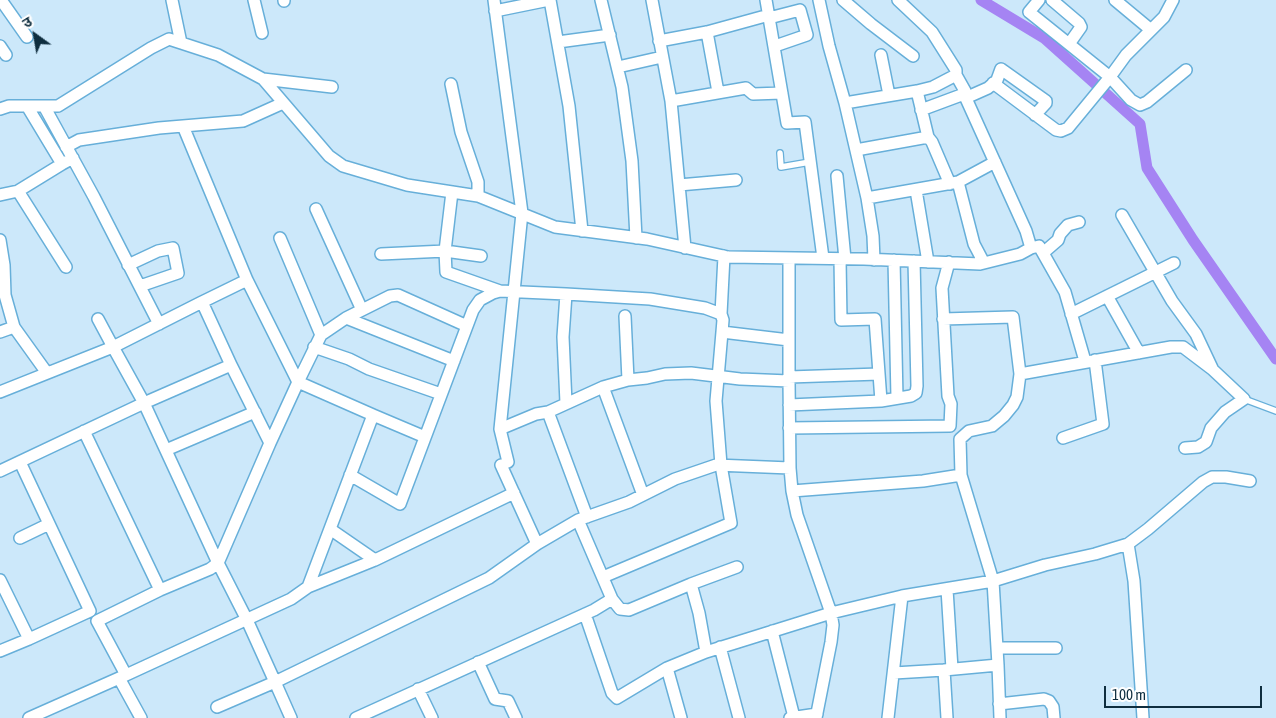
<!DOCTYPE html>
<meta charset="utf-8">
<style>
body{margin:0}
#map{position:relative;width:1276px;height:718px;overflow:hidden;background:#cce8fa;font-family:"Asap Condensed","Noto Sans Devanagari",sans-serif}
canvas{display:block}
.north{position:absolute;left:10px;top:10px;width:50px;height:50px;-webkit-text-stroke:4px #fff;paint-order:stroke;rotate:328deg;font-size:14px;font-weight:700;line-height:20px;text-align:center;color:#0f2e3f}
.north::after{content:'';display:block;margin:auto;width:18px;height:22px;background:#0f2e3f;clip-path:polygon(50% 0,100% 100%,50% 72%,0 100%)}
.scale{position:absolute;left:1104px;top:686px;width:158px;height:22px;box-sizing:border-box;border:2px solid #0f2e3f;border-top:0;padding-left:6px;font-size:15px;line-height:18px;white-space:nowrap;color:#0f2e3f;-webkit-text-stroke:4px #fff;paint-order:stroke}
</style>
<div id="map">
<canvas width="1276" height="718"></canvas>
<div class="north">उ</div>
<div class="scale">100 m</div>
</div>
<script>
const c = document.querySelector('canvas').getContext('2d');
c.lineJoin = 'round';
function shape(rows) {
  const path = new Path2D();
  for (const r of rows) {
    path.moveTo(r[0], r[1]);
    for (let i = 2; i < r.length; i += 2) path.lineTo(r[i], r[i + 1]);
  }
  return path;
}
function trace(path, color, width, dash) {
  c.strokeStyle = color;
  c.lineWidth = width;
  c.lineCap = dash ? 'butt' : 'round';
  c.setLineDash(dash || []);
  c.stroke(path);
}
trace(shape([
 [981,0,1044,38,1140,124,1147,168,1193,240,1276,359]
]), '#a584f3', 11);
const service = shape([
 [780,153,781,167,810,162],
 [1244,399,1276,411]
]);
const minor = shape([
 [1,0,27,37],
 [172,0,181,43],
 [254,0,262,33],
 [284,0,284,1],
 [494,0,522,213,500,429,508,462],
 [550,0,569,106,582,231],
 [601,0,622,87,632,161,636,238],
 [652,0,671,101,685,248],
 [766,0,787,123,805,122,823,258],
 [819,0,829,46,845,103,867,198,873,236,874,260],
 [843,0,871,24,913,56],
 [1039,0,1029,12,1110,77,1126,55,1164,17,1173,0],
 [1052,0,1079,23,1081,27,1069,44],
 [1115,0,1151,30],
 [495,11,549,0],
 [769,18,800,10,807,35,775,46],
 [707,32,718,92],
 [659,41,707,32,769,15],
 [558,42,610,35],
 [0,46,6,55],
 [881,55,889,95],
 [618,67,662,57],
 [263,79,332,87],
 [993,83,1056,130,1061,131,1068,128,1110,77,1131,100,1140,105,1147,102,1186,70],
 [451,84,461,132,478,182,478,196],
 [671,101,746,88,753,94,782,93],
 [845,103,917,91,933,87,956,75,956,70,932,32,898,0],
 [27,106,62,164,73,158],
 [44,106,94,197,159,324],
 [0,109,9,106,58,106,151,48,169,39,218,55,263,79,329,156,343,166,407,185,478,196,555,227,647,239,728,257,864,259,980,264,1020,254,1031,248,1039,246,1065,292,1085,361],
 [921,110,964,94,965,91,956,75],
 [183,126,247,280,298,382,270,443,231,365],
 [928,137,932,142,950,184],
 [66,147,79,140,159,128,243,121,283,103],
 [856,150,928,137,917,91],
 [837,176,845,259],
 [958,182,974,244,984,263],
 [679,185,736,180],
 [916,190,928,262],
 [18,191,66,267],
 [452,192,445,251,446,272,500,291,566,294],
 [0,195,18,191,62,164],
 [867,198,958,182,995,162],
 [316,209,362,310],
 [1122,215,1172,301,1196,334,1212,368],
 [280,238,321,335],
 [0,240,4,265,5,295,14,327,0,332],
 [1031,248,1026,231,964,94,970,96,988,88,997,80,1001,69,1046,101,1046,103,1035,115],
 [1043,253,1058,240,1060,234,1068,225,1079,222],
 [381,254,445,251,481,256],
 [840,259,841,320,875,319,881,401],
 [894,260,897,398],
 [128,265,158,251,173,248,178,273,140,286],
 [1107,296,1139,353],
 [202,302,247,280],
 [721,314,724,256],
 [1071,314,1174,263],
 [625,316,628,380],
 [346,318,390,296,398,295,467,326],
 [943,319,1013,317,1020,374,1171,347,1183,347,1212,369,1244,399,1225,412,1211,428,1206,442,1198,447,1185,448],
 [14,327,47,373],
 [314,347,349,359,369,369,441,394],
 [1020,374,1017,397,1013,405,1004,416,992,426,969,431,960,439,961,475,993,581,1045,565,1095,554,1128,544,1148,529,1203,482,1212,477,1226,477,1250,481],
 [789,377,879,374],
 [789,381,789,258],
 [603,387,643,495],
 [0,392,113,347,144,403,218,563,247,620,275,682,489,578,537,544,578,520,629,502,675,479,716,465,790,468,789,381,740,379,691,373,665,374,647,378,628,380,603,387,548,412,587,517],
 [566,403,563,337,566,294,650,299,705,308,721,314,723,320,722,332],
 [789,405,881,401,911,396,916,393,917,386,914,261],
 [373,415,425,437],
 [789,428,950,426,951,404,948,396,942,288,949,262],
 [500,429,536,414,548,412],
 [84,431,160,590],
 [1063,438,1103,424,1095,360],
 [166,450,255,412],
 [501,465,537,544],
 [790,468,792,491,797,515,831,613,902,596,888,718],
 [0,471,144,403,231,365,202,302,113,347,98,319],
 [350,475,400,504,473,310,480,300,493,293,500,291],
 [792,491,923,481,961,475],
 [20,538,49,524],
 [1128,544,1134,581,1143,718],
 [375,560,514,493],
 [603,577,731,523,721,465,716,401,722,332,789,340],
 [0,580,29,639,90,611,20,462],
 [691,584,737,567],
 [308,587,375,560,330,529],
 [947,589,952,669],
 [902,596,993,581,998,665],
 [612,599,620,609,629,610,691,584,699,613,706,652],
 [585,614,612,693,617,698,667,668],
 [772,631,794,717],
 [720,647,739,718],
 [997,648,1056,648],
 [0,651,29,639],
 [478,662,495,699,508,701,516,718],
 [944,670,998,665,1000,718],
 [894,673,944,670,947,718],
 [126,675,291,599,308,587,373,415,298,382,321,335,346,318,454,361],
 [119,678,141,718],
 [418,689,432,718],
 [999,704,1044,699,1049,701,1053,707,1054,718],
 [217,707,275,682,291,718],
 [29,718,126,675,97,621,160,590,210,569,218,563,270,443],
 [356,718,594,610,612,599,578,520],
 [681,718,667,668,706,652,831,613,833,625,831,642,816,718],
 [790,718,817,714]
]);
trace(service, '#67afd9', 8);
trace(minor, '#67afd9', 14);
trace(service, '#fff', 5.5);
trace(minor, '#fff', 11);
</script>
